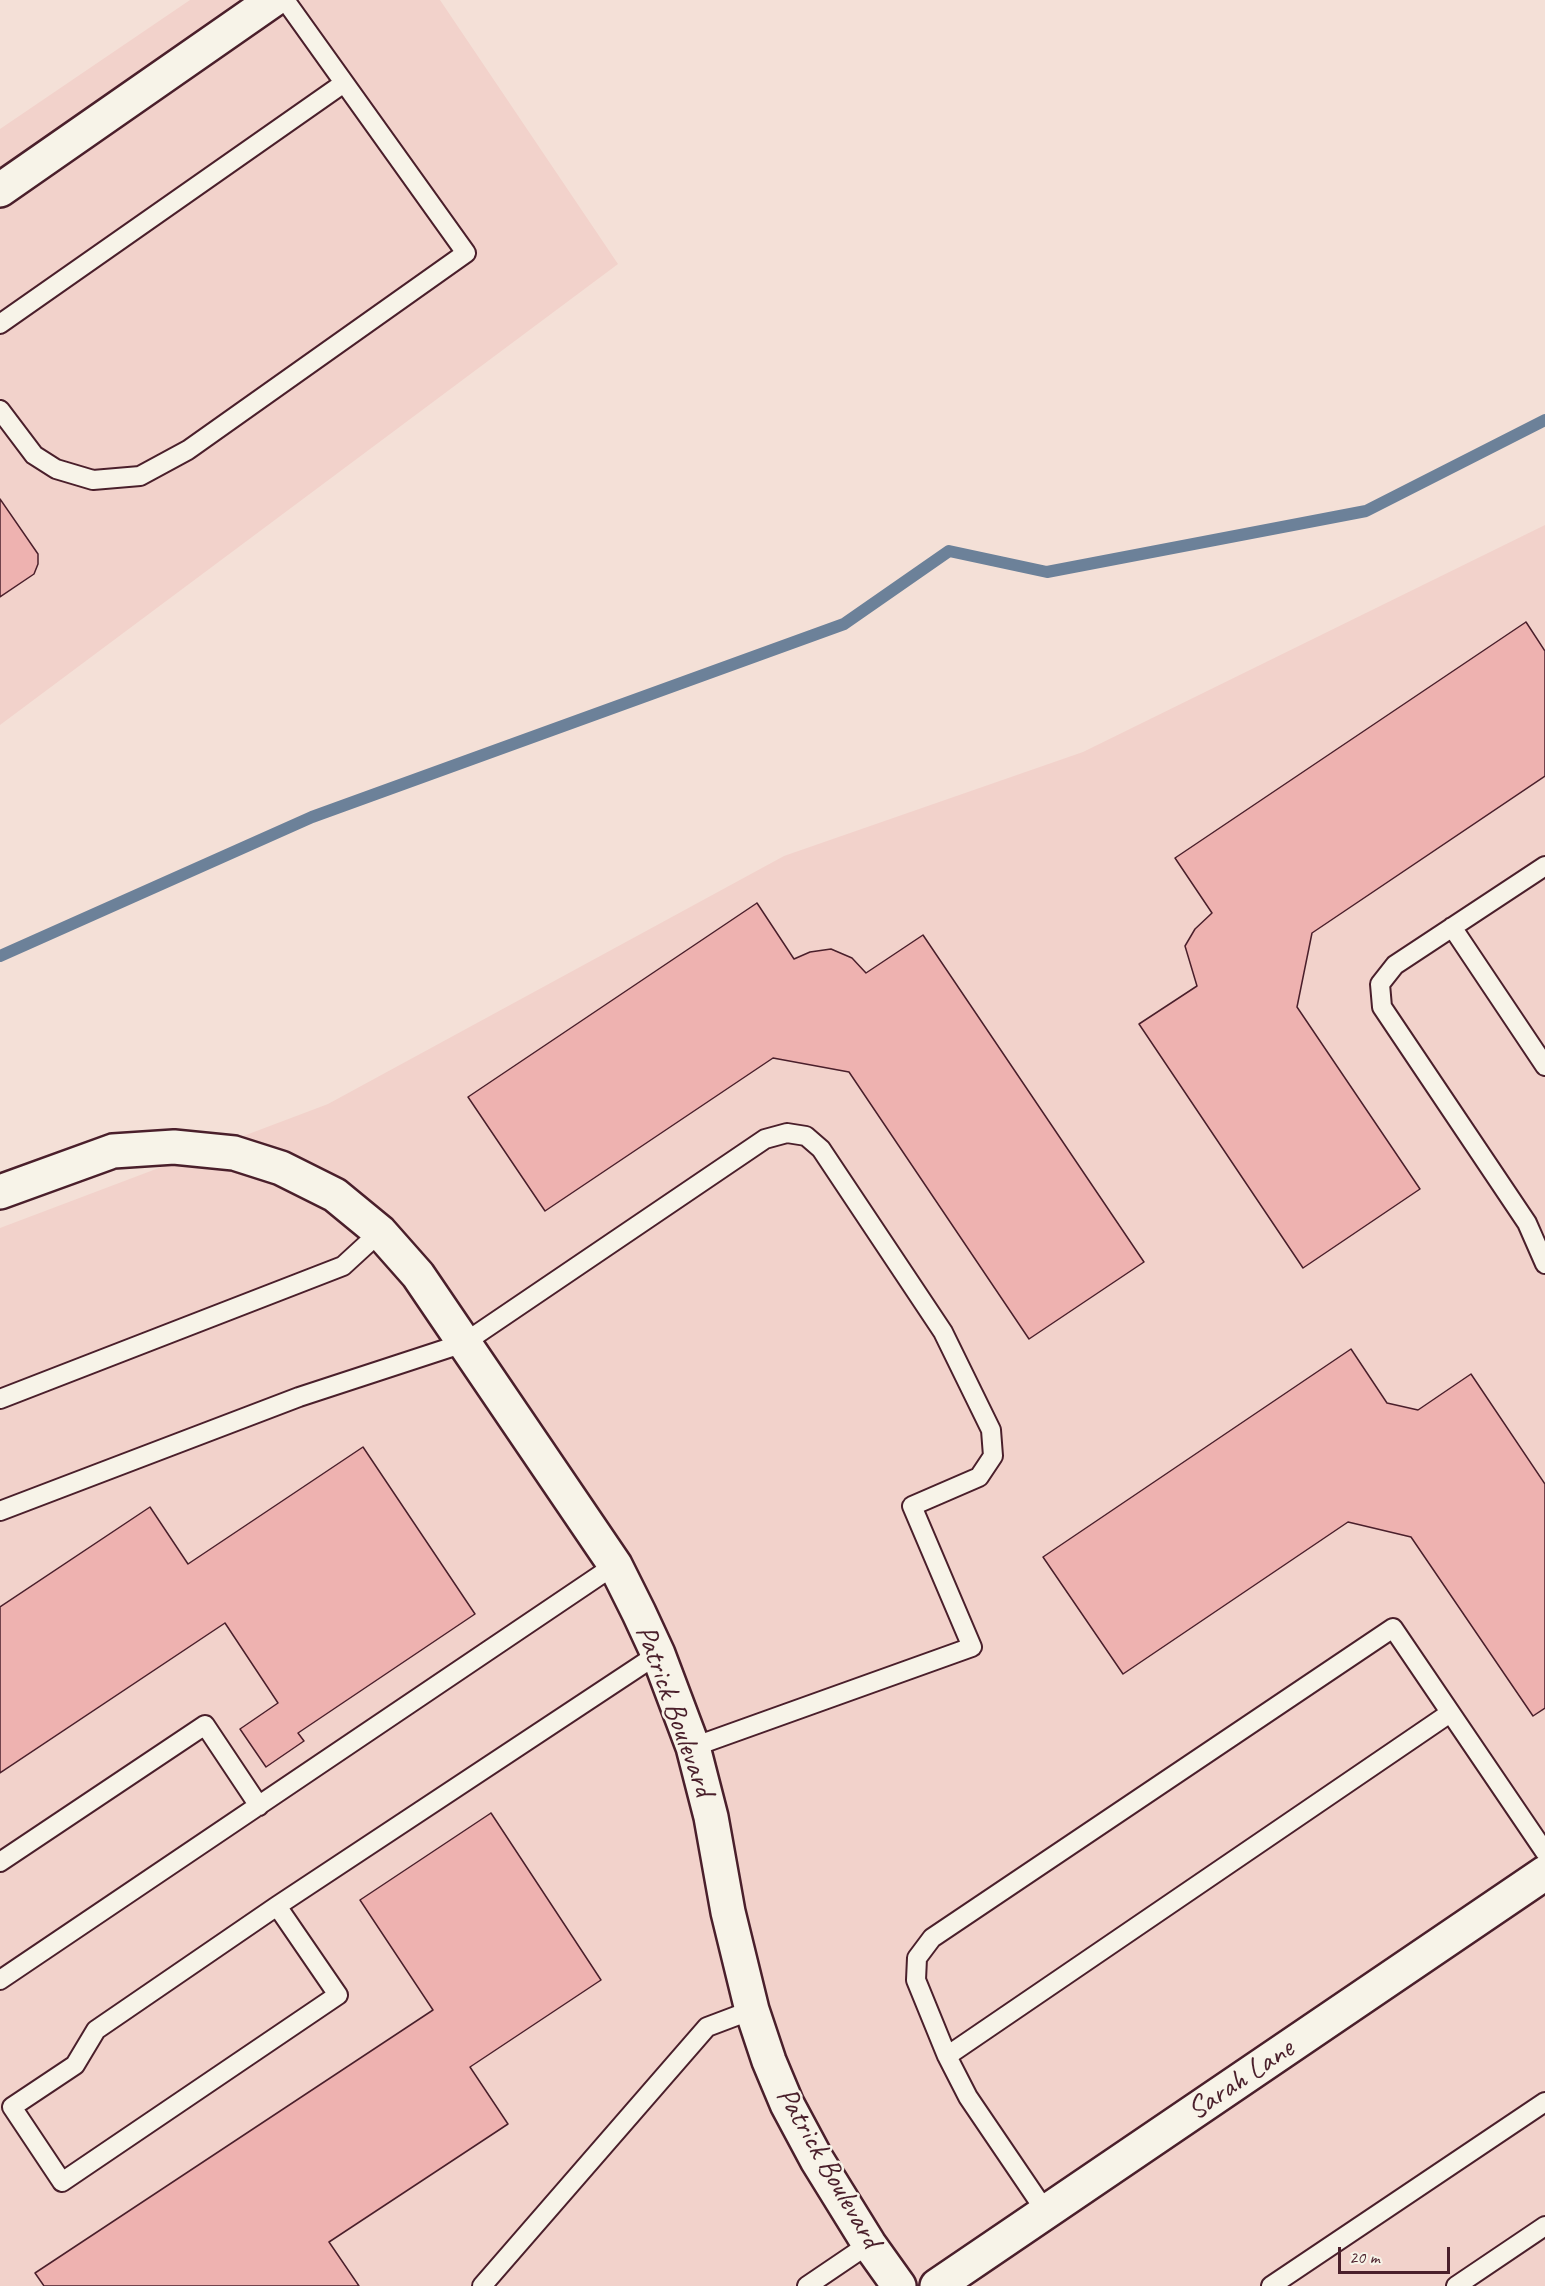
<!DOCTYPE html>
<style>
body{margin:0}
#map{position:relative;width:1545px;height:2286px;overflow:hidden;background:#f4e0d7;font-family:Caveat,sans-serif}
canvas{display:block}
.scale{position:absolute;left:1338px;top:2247px;width:112px;height:27px;box-sizing:border-box;border:3px solid #4a1f2b;border-top:0;padding-left:8px;font-size:18px;line-height:21px;white-space:nowrap;color:#4a1f2b;-webkit-text-stroke:4px #f7f3e8;paint-order:stroke}
</style>
<div id="map">
<canvas width="1545" height="2286"></canvas>
<div class="scale">20 m</div>
</div>
<script>
const c = document.querySelector('canvas').getContext('2d');
c.lineJoin = 'round';
function fillPath(path, color) {
  c.fillStyle = color;
  c.fill(path, 'evenodd');
}
function shape(rows) {
  const path = new Path2D();
  for (const r of rows) {
    path.moveTo(r[0], r[1]);
    for (let i = 2; i < r.length; i += 2) path.lineTo(r[i], r[i + 1]);
  }
  return path;
}
function trace(path, color, width, dash) {
  c.strokeStyle = color;
  c.lineWidth = width;
  c.lineCap = dash ? 'butt' : 'round';
  c.setLineDash(dash || []);
  c.stroke(path);
}
function drawText(font, color, halo, rows, align = 'center') {
  c.font = font + ' Caveat,sans-serif';
  c.lineWidth = 5;
  c.setLineDash([]);
  c.textBaseline = 'middle';
  c.strokeStyle = halo;
  c.fillStyle = color;
  for (const [text, x, y, turn = 0] of rows) {
    c.save();
    c.translate(x, y);
    c.rotate((+turn || 0) * Math.PI / 180);
    c.textAlign = isNaN(turn) ? turn : align;
    if (halo) c.strokeText(text, 0, 0);
    c.fillText(text, 0, 0);
    c.restore();
  }
}
fillPath(shape([
 [190,0,440,0,618,264,0,725,0,129],
 [1545,525,1545,2286,0,2286,0,1228,328,1104,784,856,1083,752]
]), '#f2d2cb');
trace(shape([
 [0,956,312,817,844,624,949,551,1047,572,1366,511,1545,420]
]), '#6c8199', 12);
const building = shape([
 [0,499,38,554,38,564,34,574,0,597,0,499],
 [1526,622,1545,651,1545,776,1312,933,1297,1007,1420,1189,1303,1268,1139,1024,1197,986,1185,946,1195,929,1212,913,1175,858,1526,622],
 [757,903,794,959,810,952,831,949,852,958,866,973,923,935,1144,1262,1029,1339,849,1072,773,1058,545,1211,468,1097,757,903],
 [1351,1349,1387,1403,1418,1410,1471,1374,1545,1484,1545,1708,1533,1716,1411,1537,1348,1522,1123,1674,1043,1557,1351,1349],
 [363,1447,475,1614,298,1733,304,1741,266,1767,240,1729,278,1703,225,1623,0,1773,0,1607,150,1507,188,1564,363,1447],
 [491,1813,601,1980,470,2067,508,2124,329,2242,359,2286,44,2286,35,2273,433,2010,360,1900,491,1813]
]);
fillPath(building, '#eeb2b0');
trace(building, '#4a1f2b', 1.5);
const lane = shape([
 [0,324,344,83],
 [0,410,34,455,56,469,93,480,140,476,188,450,466,253,285,0],
 [1545,866,1395,965,1380,984,1382,1007,1527,1223,1545,1264],
 [1452,927,1545,1066],
 [0,1399,343,1266,380,1232],
 [0,1511,299,1397,464,1343,765,1139,787,1133,806,1136,821,1149,943,1332,991,1430,993,1456,979,1477,912,1506,972,1647,693,1747],
 [0,1862,205,1725,259,1806],
 [277,1906,338,1995,62,2182,12,2107,75,2065,96,2030,277,1906,658,1654],
 [0,1980,615,1565],
 [947,2056,1450,1713],
 [1046,2212,968,2097,947,2056,916,1980,917,1958,932,1938,1393,1628,1545,1852],
 [482,2286,707,2027,752,2010],
 [807,2286,869,2244],
 [1271,2286,1545,2102],
 [1456,2286,1545,2226]
]);
const street = shape([
 [0,190,273,0],
 [0,1192,113,1151,174,1147,234,1153,281,1168,335,1195,380,1232,418,1275,615,1565,639,1613,658,1654,693,1747,711,1817,728,1912,752,2010,769,2061,787,2104,817,2160,869,2244,899,2286],
 [937,2286,1545,1873]
]);
trace(lane, '#4a1f2b', 22);
trace(street, '#4a1f2b', 38);
trace(lane, '#f7f3e8', 18);
trace(street, '#f7f3e8', 33);
drawText('30px', '#4a1f2b', '#f7f3e8', [
 ["Patrick Boulevard",674,1711,70],
 ["Sarah Lane",1241,2080,-34],
 ["Patrick Boulevard",828,2168,60]
]);
</script>
